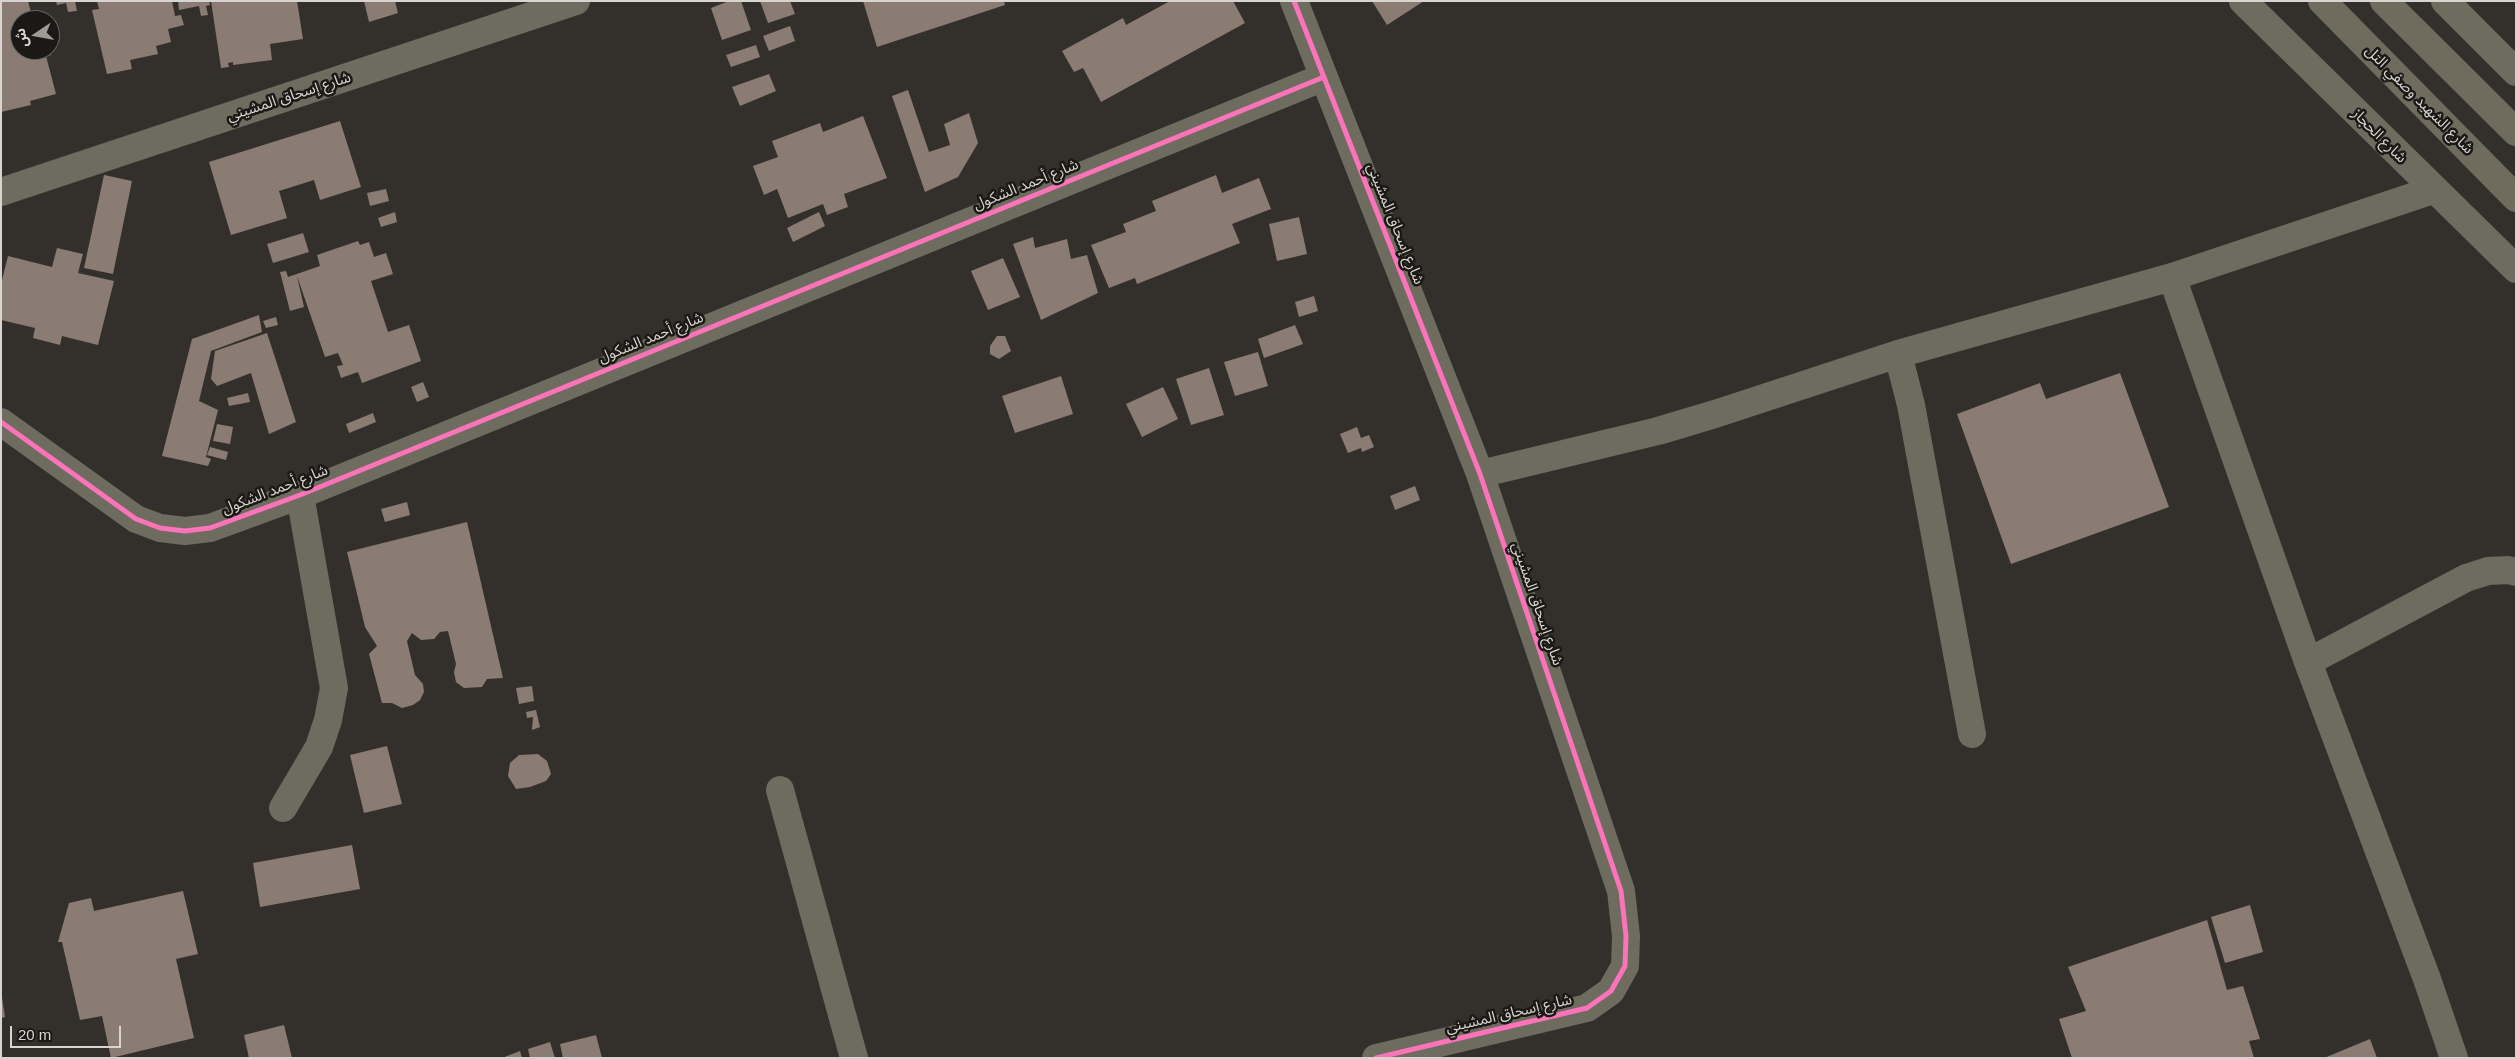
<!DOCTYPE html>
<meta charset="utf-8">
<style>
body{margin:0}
#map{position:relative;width:2517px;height:1059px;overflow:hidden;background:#33302c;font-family:Helvetica,"Noto Sans Arabic",sans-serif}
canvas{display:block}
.frame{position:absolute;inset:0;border:2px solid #d8d5d0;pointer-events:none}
.north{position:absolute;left:10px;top:10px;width:50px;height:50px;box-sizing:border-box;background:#1b1916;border:1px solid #676460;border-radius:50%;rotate:258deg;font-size:14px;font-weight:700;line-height:20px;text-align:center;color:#d8d5d0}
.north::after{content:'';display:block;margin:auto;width:18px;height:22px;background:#9e9b97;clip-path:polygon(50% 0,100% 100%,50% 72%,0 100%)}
.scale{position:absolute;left:10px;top:1026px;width:111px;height:22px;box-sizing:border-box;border:2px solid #d8d5d0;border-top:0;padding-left:6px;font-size:15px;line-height:18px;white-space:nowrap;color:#d8d5d0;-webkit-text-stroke:4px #1b1916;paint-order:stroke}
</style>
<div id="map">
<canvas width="2517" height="1059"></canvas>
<div class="frame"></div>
<div class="north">ش</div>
<div class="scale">20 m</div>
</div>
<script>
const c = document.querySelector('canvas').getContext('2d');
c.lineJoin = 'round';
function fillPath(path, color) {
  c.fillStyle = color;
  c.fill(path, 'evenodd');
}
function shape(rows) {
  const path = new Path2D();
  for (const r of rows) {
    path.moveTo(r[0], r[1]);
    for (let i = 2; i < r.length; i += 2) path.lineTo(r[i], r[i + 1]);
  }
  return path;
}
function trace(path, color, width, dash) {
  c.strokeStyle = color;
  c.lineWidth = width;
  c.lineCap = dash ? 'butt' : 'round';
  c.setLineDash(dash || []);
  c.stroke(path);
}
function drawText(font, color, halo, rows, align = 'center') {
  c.font = font + ' Helvetica,"Noto Sans Arabic",sans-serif';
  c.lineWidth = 5;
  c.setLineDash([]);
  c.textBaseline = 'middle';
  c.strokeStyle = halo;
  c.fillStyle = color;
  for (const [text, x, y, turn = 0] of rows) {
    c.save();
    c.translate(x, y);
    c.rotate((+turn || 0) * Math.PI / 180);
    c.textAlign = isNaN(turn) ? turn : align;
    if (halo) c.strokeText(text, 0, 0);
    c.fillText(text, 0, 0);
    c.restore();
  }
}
fillPath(shape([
 [1,1,28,1,33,20,20,20,20,50,50,50,51,55,46,56,56,94,30,101,31,105,1,112],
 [56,1,75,1,77,11,68,12,66,3,57,5],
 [97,1,172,1,175,16,181,15,184,25,168,29,171,42,156,46,158,54,130,60,132,69,107,74,92,10,99,9],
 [178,1,209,1,210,5,206,6,208,15,201,16,199,6,179,10],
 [211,1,297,1,303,39,270,44,272,60,233,65,233,62,228,63,229,67,221,68],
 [364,1,395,1,398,13,369,22],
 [729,1,741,1,751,30,722,40,711,8],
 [760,1,790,1,795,14,768,23],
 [863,1,1004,1,1005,5,877,47],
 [1170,1,1233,1,1245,23,1101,102,1083,68,1074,72,1062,51,1123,18,1126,25],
 [1372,1,1424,1,1387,25],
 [790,26,795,41,769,51,763,36],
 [756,45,760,57,731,67,726,55],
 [769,74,776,91,740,106,732,87],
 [908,90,929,152,950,145,944,124,969,113,978,143,958,177,925,192,892,96],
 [863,116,887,178,844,194,848,207,827,215,823,204,788,218,777,189,764,195,753,166,778,157,772,141,820,123,823,132],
 [340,121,361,187,320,200,314,180,279,191,287,218,231,235,209,162],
 [104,175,132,181,113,274,84,268],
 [1216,175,1222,193,1259,178,1271,209,1232,224,1240,243,1137,284,1135,278,1109,288,1091,245,1126,232,1123,224,1156,211,1152,201],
 [386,189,389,201,370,206,367,193],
 [395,212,397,222,381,227,378,218],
 [819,212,825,226,793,242,787,228],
 [1299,217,1307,254,1277,261,1269,224],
 [303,233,309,252,273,263,267,244],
 [1033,237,1035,248,1067,239,1071,259,1087,255,1098,293,1041,320,1013,244],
 [358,241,360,245,369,242,374,257,386,253,393,274,371,281,388,332,409,325,421,361,362,383,358,372,341,378,337,366,343,365,338,353,325,357,297,276,304,307,290,311,280,272,286,271,288,277,320,266,317,255],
 [57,248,83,254,78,273,114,281,98,345,62,336,60,345,33,338,35,328,1,320,1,284,8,256,52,267],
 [1003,258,1020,297,988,310,971,271],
 [1314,296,1318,311,1299,317,1295,302],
 [259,315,262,332,211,351,199,401,218,410,206,457,211,459,208,466,162,456,192,339],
 [276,317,278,325,266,328,263,321],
 [1295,325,1303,344,1264,358,1258,339],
 [267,333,296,422,269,434,251,373,217,386,211,379,215,351],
 [997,336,1005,336,1011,351,999,359,990,354,990,346],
 [1258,352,1268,386,1235,396,1224,362],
 [1209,368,1224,415,1191,425,1176,379],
 [2120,373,2169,507,2011,564,1957,414,2040,383,2046,399],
 [1061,376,1073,414,1015,433,1002,396],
 [423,382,429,397,417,402,411,387],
 [1163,387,1178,419,1142,437,1126,404],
 [248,393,250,402,229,406,227,398],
 [373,413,376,422,349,433,346,424],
 [217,424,233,427,230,444,213,441],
 [1357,427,1361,438,1369,435,1374,447,1362,452,1361,448,1348,453,1340,434],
 [210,447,228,452,226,460,207,455],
 [1415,486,1420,500,1395,510,1390,496],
 [407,502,410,515,385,522,381,509],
 [467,522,503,678,487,679,482,687,464,688,456,682,454,672,456,664,448,631,440,632,434,639,421,640,412,633,407,641,415,675,423,684,424,692,420,700,413,705,402,708,392,703,382,703,369,654,377,646,365,627,347,552],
 [532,686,534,701,519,704,516,688],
 [536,710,540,727,532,730,533,717,527,718,526,712],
 [387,746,402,804,364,813,350,755],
 [538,754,547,761,551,774,546,781,530,787,516,789,508,776,510,763,519,755],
 [352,845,360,889,260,907,253,863],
 [183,891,198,954,176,959,194,1038,111,1058,102,1016,80,1020,62,942,58,942,69,903,91,898,94,911],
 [2250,905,2263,952,2225,963,2211,917],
 [2207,920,2227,990,2243,986,2260,1039,2249,1041,2254,1058,2072,1058,2059,1019,2086,1011,2068,967],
 [1,991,5,1017,1,1018],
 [284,1025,292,1058,249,1058,244,1035],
 [596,1035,602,1058,563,1058,560,1044],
 [2370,1039,2377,1058,2324,1058],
 [550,1042,555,1058,530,1058,528,1049],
 [520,1051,522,1058,502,1058]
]), '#8a7c72');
trace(shape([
 [1294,1,1480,474,1621,891,1626,936,1625,966,1611,991,1587,1008,1376,1058],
 [2243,1,2516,269],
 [2445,1,2516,72],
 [1,192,576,1],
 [2172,277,2308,662,2427,979,2454,1058],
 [1898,354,1911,405,1972,734],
 [1,422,136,519,160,528,185,531,210,528,300,495,1324,77],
 [1480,474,1658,431,1715,414,1898,354,2172,277,2433,190],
 [2308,662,2466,578,2488,571,2508,570,2516,572],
 [780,790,854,1058],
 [283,808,319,747,328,720,334,688,300,495]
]), '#6e6b5f', 28);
trace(shape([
 [2322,1,2516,198],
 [2384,1,2516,132]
]), '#6f6c5e', 28);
trace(shape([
 [1294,1,1480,474,1621,891,1626,936,1625,966,1611,991,1587,1008,1376,1058],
 [1,422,136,519,160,528,185,531,210,528,300,495,1324,77]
]), '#fb73b8', 5);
drawText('15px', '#d8d5d0', '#1b1916', [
 ["شارع إسحاق المشيني",289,97,-18],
 ["شارع الشهيد وصفي التل",2419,100,45],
 ["شارع الحجاز",2379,136,45],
 ["شارع أحمد الشكول",1026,185,-22],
 ["شارع إسحاق المشيني",1395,224,68],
 ["شارع أحمد الشكول",651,338,-22],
 ["شارع أحمد الشكول",275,490,-21],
 ["شارع إسحاق المشيني",1537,604,71],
 ["شارع إسحاق المشيني",1509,1014,-13]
]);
</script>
